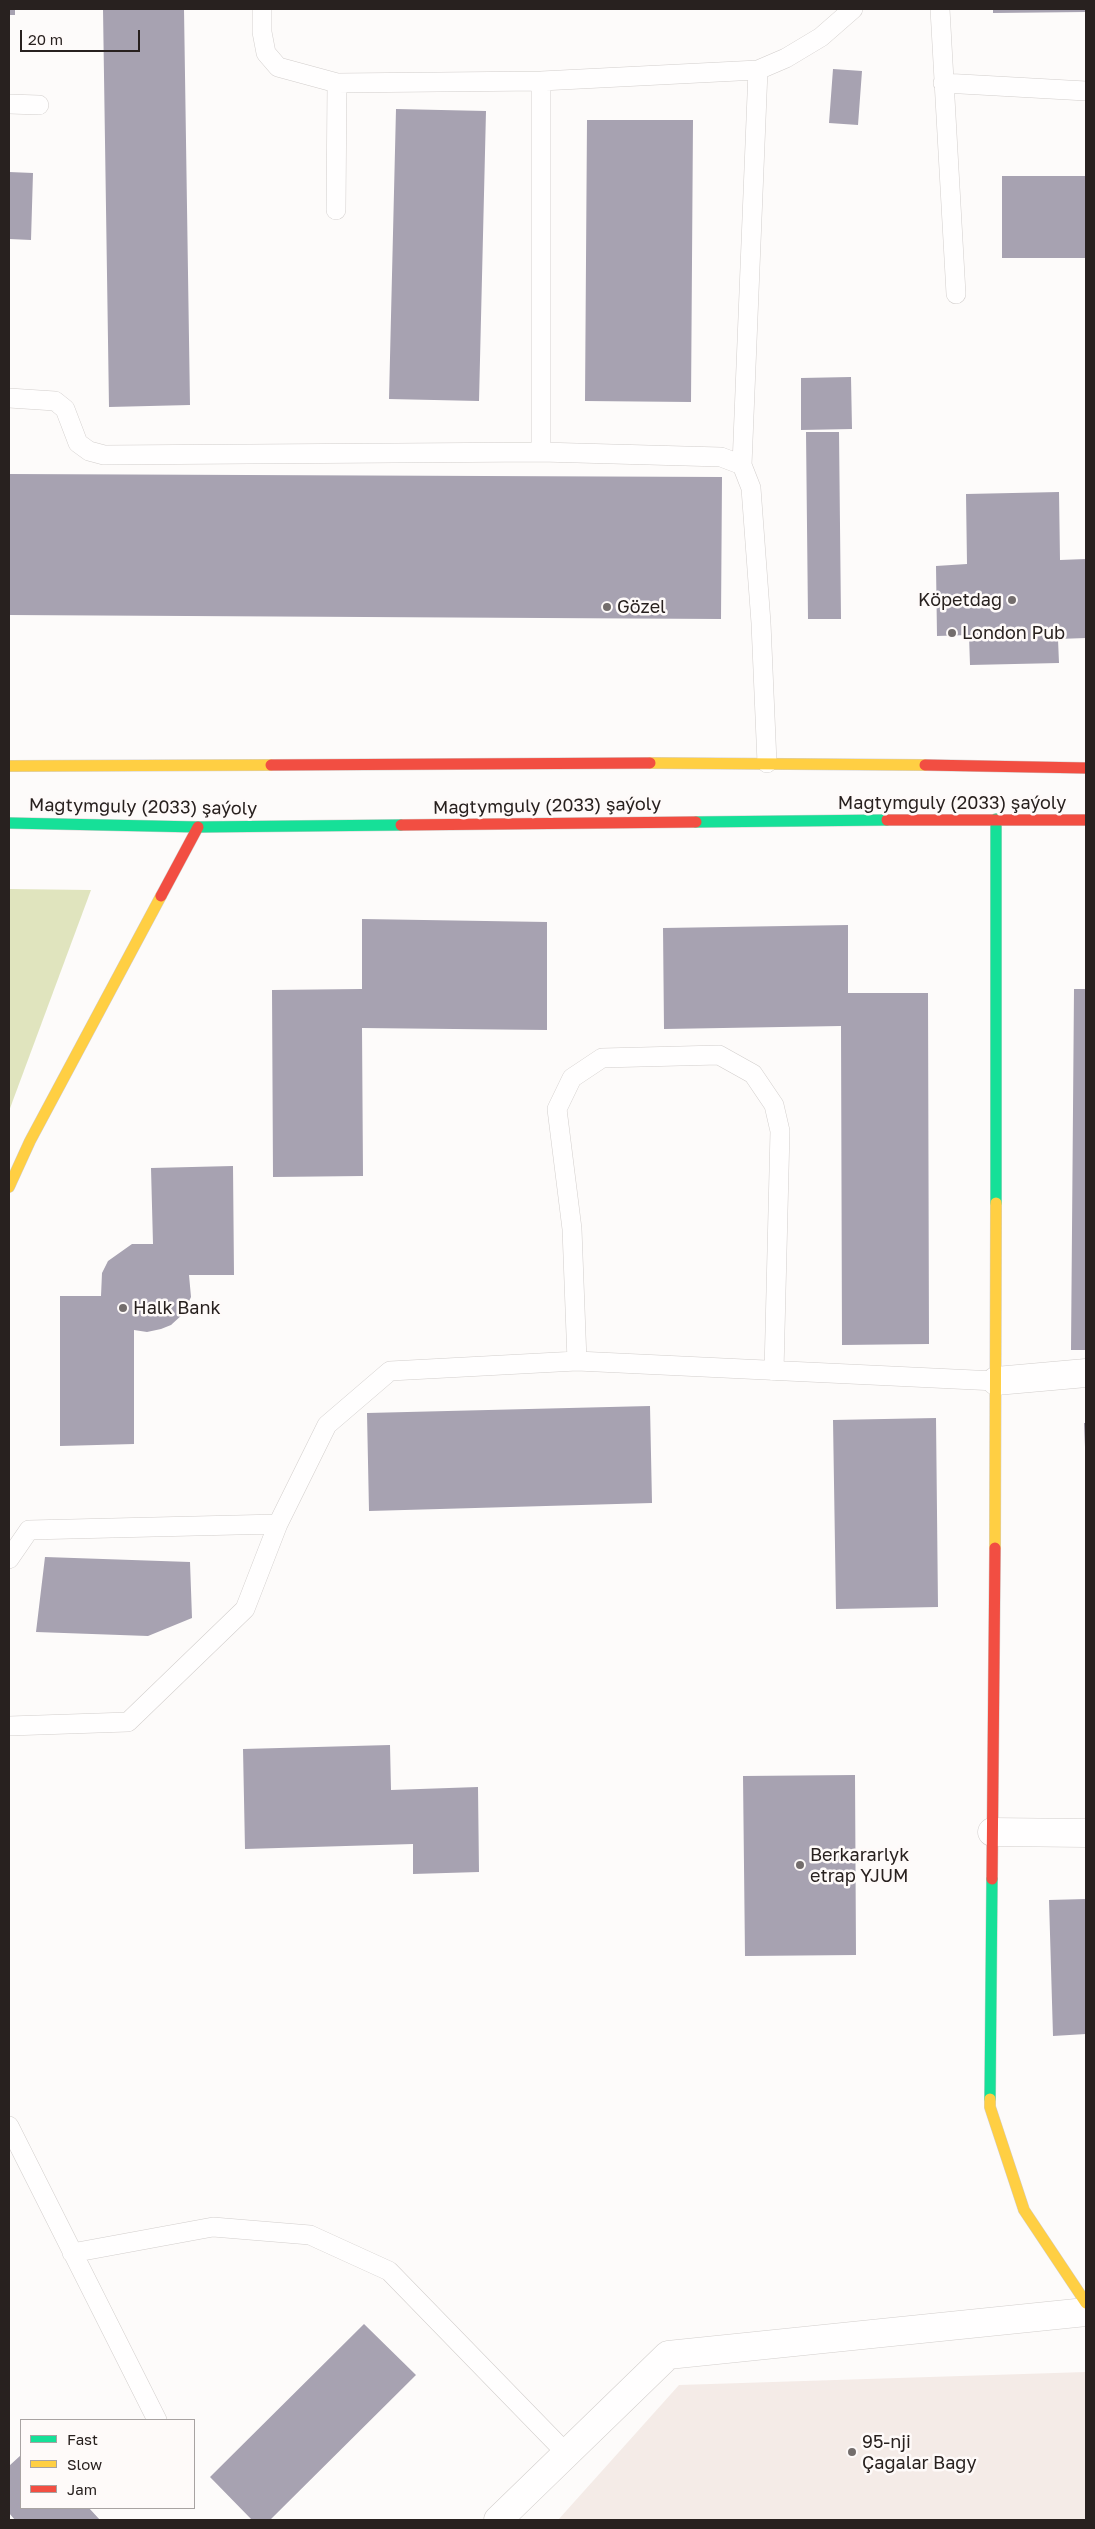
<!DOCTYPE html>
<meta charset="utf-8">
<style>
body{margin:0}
#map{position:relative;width:1095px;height:2529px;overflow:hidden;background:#fdfbfa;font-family:"Golos Text",sans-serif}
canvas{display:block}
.frame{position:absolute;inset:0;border:10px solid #28211f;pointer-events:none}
.legend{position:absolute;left:20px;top:2419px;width:175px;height:90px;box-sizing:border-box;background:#fefaf9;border:1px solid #a8a3a2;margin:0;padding:6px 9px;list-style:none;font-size:15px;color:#28211f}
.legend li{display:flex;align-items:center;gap:10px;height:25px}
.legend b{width:25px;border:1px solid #a8a3a2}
.scale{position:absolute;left:20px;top:30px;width:120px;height:22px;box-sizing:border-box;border:2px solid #28211f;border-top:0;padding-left:6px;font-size:15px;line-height:18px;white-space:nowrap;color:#28211f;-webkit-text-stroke:4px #fefaf9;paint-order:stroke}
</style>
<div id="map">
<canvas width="1095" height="2529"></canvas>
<div class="frame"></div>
<ul class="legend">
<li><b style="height:6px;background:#16e098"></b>Fast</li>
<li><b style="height:6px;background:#ffcf43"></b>Slow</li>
<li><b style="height:6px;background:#f24e42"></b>Jam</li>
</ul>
<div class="scale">20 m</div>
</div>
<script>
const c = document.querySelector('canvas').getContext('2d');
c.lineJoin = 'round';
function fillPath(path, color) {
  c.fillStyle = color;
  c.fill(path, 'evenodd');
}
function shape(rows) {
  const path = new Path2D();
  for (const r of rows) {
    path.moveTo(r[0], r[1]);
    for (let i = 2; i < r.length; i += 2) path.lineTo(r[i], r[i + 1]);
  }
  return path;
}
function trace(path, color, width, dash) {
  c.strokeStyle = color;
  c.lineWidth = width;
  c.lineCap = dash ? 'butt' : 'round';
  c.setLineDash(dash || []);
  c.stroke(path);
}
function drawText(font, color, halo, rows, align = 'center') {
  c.font = font + ' "Golos Text",sans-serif';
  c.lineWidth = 5;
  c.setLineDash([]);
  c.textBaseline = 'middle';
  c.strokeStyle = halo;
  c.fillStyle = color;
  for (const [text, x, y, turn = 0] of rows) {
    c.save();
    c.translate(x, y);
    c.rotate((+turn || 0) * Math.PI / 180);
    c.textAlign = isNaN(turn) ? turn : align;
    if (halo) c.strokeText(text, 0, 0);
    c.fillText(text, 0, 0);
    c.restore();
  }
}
fillPath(shape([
 [1086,2372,1086,2520,558,2520,679,2385]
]), '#f4ebe7');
fillPath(shape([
 [9,889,91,890,9,1111]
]), '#e0e4be');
fillPath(shape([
 [9,9,15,9,15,15,9,15],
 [103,9,184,9,190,405,109,407],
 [993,9,1086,9,1086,12,993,13],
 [833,69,862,71,858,125,829,123],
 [396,109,486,111,479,401,389,399],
 [587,120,693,120,691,402,585,401],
 [9,172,33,173,31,240,9,239],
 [1002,176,1086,176,1086,258,1002,258],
 [851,377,852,429,801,430,801,378],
 [806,432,839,432,841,619,808,619],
 [9,474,722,477,721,619,9,615],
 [1059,492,1060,560,1086,559,1086,638,1058,639,1059,663,970,665,969,635,937,636,936,566,967,564,966,494],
 [362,919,547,922,547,1030,362,1028,363,1176,273,1177,272,990,362,989],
 [848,925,848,993,928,993,929,1344,842,1345,841,1026,664,1029,663,928],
 [1074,989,1086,989,1086,1350,1071,1350],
 [233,1166,234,1275,189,1275,191,1297,183,1314,171,1325,161,1329,147,1332,134,1330,134,1444,60,1446,60,1296,101,1296,102,1273,108,1261,132,1244,153,1244,151,1168],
 [650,1406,652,1503,369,1511,367,1413],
 [936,1418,938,1607,836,1609,833,1420],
 [1084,1423,1086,1423,1086,1447,1085,1447],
 [45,1557,190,1562,192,1618,148,1636,36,1632],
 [390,1745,391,1790,478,1787,479,1872,413,1874,413,1844,245,1849,243,1749],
 [855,1775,856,1955,745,1956,743,1776],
 [1086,1899,1086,2034,1053,2036,1049,1900],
 [364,2324,416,2375,270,2520,252,2520,210,2477],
 [21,2455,21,2508,89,2508,100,2520,15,2520,9,2513,9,2466]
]), '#a7a2b1');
const lane = shape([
 [262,9,262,32,266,53,278,67,337,83,541,81,758,70,786,58,821,37,853,9],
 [940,9,956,294],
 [541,81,541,452],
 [943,83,1086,91],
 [9,104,39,105],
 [336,210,337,83],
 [9,398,55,401,65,409,78,443,89,451,104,455,541,452,721,457,742,465,751,488,761,623,767,763],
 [742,465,758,70],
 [577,1361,572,1229,557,1109,572,1078,602,1058,719,1055,753,1074,774,1105,780,1131,774,1371],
 [9,1559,29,1530,278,1524],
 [9,1726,128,1722,245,1609,278,1524,327,1425,390,1371,577,1361,996,1381],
 [9,2126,157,2420],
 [72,2253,213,2227,310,2235,389,2271,567,2454]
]);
const street = shape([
 [996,1381,1086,1373],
 [992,1832,1086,1833],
 [498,2520,668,2355,1086,2312]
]);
const fast = shape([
 [996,819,996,1203],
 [696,822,887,820],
 [9,823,198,827,401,825],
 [990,2099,992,1879]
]);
const slow = shape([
 [650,763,925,765],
 [9,766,271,765],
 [9,1187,30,1141,161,896],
 [995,1548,996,1203],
 [990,2099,990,2107,1024,2210,1086,2303]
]);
const jam = shape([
 [271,765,650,763],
 [925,765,1086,768],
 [887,820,1086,820],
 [401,825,696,822],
 [161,896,198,827],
 [992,1879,995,1548]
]);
trace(lane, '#d2cecc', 20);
trace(street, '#d2cecc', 29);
trace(fast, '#d2cecc', 12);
trace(slow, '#d2cecc', 12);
trace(jam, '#d2cecc', 12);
trace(lane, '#fffefe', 19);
trace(street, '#fffefe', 28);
trace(fast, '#16e098', 11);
trace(slow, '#ffcf43', 11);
trace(jam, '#f24e42', 11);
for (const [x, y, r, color] of [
 [1012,600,5,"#736d6c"],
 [607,607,5,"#736d6c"],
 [952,633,5,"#736d6c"],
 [123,1308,5,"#736d6c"],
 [800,1865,5,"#736d6c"],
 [852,2452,5,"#736d6c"]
]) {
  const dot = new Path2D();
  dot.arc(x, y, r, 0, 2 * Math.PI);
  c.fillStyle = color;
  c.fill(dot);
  trace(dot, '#fefaf9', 2);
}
drawText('18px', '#28211f', '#fefaf9', [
 ["Köpetdag",1002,600,"right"],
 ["Gözel",617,607],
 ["London Pub",962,633],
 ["Halk Bank",133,1308],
 ["Berkararlyk",810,1855],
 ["etrap YJUM",810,1876],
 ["95-nji",862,2442],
 ["Çagalar Bagy",862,2463]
], 'left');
drawText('18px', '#28211f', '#fefaf9', [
 ["Magtymguly (2033) şaýoly",952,803],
 ["Magtymguly (2033) şaýoly",547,806,-1],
 ["Magtymguly (2033) şaýoly",143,807,1]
]);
</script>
